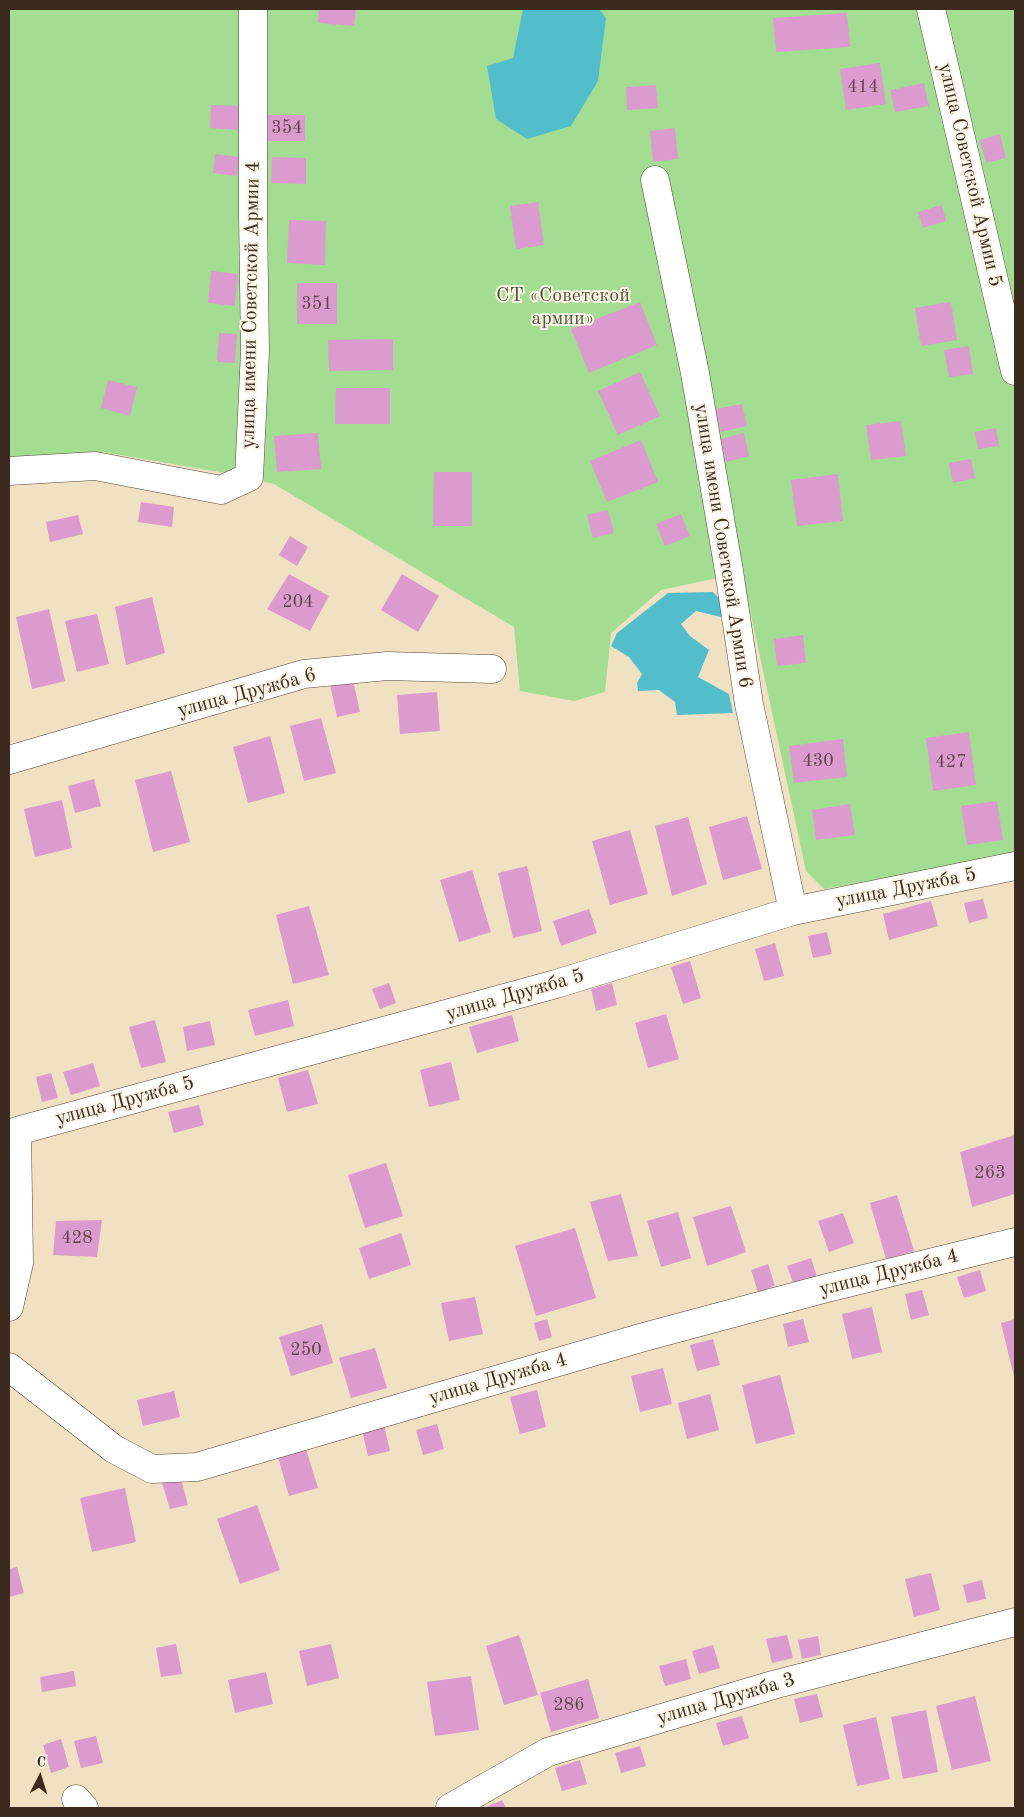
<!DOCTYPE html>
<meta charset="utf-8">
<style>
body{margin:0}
#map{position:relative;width:1024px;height:1817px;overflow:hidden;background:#efe1c1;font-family:"Old Standard TT",serif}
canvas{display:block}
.frame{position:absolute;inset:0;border:10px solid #3b2a1e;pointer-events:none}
.north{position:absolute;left:15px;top:1752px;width:50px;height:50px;-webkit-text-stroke:4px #fcf5e5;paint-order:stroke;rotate:5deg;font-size:14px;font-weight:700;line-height:20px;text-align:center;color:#3b2a1e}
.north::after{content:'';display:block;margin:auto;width:18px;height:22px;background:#3b2a1e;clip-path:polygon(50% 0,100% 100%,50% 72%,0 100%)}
</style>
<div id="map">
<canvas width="1024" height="1817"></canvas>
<div class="frame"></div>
<div class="north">С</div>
</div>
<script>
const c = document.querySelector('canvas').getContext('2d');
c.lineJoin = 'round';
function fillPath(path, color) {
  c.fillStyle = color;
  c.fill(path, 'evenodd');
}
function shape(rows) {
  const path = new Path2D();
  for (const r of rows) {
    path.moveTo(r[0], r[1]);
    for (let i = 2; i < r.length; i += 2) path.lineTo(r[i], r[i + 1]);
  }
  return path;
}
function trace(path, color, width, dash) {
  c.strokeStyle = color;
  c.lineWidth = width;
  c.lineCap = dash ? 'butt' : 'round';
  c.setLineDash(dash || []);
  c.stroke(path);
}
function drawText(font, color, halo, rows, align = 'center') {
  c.font = font + ' "Old Standard TT",serif';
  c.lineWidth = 4;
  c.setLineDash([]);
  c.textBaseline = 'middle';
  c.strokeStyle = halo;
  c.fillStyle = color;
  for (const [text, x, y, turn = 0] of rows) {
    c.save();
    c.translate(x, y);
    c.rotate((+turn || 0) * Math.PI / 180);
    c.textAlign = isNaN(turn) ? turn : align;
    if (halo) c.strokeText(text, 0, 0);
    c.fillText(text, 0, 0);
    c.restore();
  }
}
fillPath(shape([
 [9,9,1015,9,1015,855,824,889,806,871,744,582,717,578,661,590,611,633,605,692,574,701,520,691,514,627,274,484,231,474,103,452,60,462,9,464]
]), '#a2dd91');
fillPath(shape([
 [523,9,599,9,606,18,598,81,571,126,527,139,496,119,487,66,513,58],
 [713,592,723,602,721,617,696,611,681,624,690,636,709,650,698,677,729,694,733,713,677,715,675,702,659,690,638,691,637,683,642,674,629,657,611,646,617,633,668,593]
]), '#52becc');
fillPath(shape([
 [319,9,356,9,354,26,318,23],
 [847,13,850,47,776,52,773,18],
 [880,63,886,104,846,110,840,69],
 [924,83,929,106,895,112,890,90],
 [656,85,658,108,627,110,626,87],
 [211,105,240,106,238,130,210,128],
 [268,115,305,115,305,141,268,141],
 [675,128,678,159,653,162,650,131],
 [1000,134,1006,158,986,163,980,140],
 [215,154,239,157,237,176,213,173],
 [272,157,306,158,306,184,271,183],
 [538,202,544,245,516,249,510,206],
 [942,205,946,221,923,228,918,212],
 [289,220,326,221,325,265,287,263],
 [211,271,238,274,235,306,208,303],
 [297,283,337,283,337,324,297,324],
 [640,302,657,345,589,373,571,329],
 [951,302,957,340,921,346,915,308],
 [219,333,237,334,235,363,217,362],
 [393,339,393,370,329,371,328,340],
 [969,346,973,374,949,377,944,350],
 [640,372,660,416,618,435,598,391],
 [108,380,137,387,130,416,101,408],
 [336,388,390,388,390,424,335,424],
 [742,404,747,426,721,432,716,409],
 [901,421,906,456,871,460,866,425],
 [996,428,999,446,978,449,975,432],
 [318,433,321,469,277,472,274,436],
 [744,433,749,456,726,462,721,439],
 [641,440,658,482,607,502,590,461],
 [971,459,975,478,953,483,949,463],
 [434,472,472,472,472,526,433,526],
 [838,474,843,521,797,526,791,480],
 [141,502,174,507,172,527,138,522],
 [608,510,614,533,593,538,587,515],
 [681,514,690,536,665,546,656,524],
 [78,515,83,534,50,542,46,522],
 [290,536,308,547,297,566,279,555],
 [289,574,329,596,310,631,267,609],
 [402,574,439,596,418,632,381,610],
 [152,597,165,653,126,665,115,607],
 [49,609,65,681,32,689,16,617],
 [97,614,109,664,77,672,65,621],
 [803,635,806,663,777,666,774,639],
 [353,680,360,712,337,717,330,684],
 [437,692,440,731,400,734,397,695],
 [321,718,336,773,304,781,290,726],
 [969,732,976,785,933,791,926,738],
 [270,736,285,793,248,803,233,747],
 [843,739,847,777,794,783,789,746],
 [171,771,190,842,153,852,135,780],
 [94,779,101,806,75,813,68,786],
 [62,800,72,848,35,857,24,809],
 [997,801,1003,840,967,845,961,806],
 [850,804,855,835,816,840,812,810],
 [747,816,762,869,723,880,709,827],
 [688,817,707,884,672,896,655,826],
 [630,830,648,894,610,905,592,841],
 [527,866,542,931,513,938,498,873],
 [472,870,491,932,459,942,440,880],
 [983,899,988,918,969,923,964,903],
 [931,901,938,926,889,940,883,914],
 [309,906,329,975,293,984,276,915],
 [589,909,597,933,561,946,553,921],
 [827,932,832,954,813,958,808,936],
 [775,943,784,976,764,981,755,949],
 [690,961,701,998,683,1004,671,967],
 [389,983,396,1003,380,1009,372,989],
 [612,983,617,1005,596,1011,591,989],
 [288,1000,294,1026,255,1036,248,1010],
 [666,1014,679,1059,648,1068,635,1023],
 [512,1015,519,1041,477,1053,469,1027],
 [155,1020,166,1062,141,1068,129,1027],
 [210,1021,215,1045,187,1051,183,1027],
 [451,1062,460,1100,429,1107,420,1070],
 [93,1063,100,1086,71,1095,63,1072],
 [308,1070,318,1104,287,1112,278,1078],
 [51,1073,58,1098,42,1102,36,1077],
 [199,1105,204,1125,174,1133,168,1112],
 [1015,1135,1015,1194,972,1207,960,1152],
 [386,1163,403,1216,365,1228,348,1175],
 [621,1194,638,1256,608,1261,590,1202],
 [897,1195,914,1251,886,1259,870,1203],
 [731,1206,746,1252,707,1266,693,1217],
 [678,1212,691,1258,661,1267,647,1221],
 [843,1213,854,1243,829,1252,818,1221],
 [102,1220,97,1257,53,1255,56,1221],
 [575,1228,596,1298,536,1316,515,1246],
 [401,1233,411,1265,369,1279,359,1248],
 [811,1258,817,1277,794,1285,787,1266],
 [768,1264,775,1286,758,1292,751,1270],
 [980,1270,986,1291,964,1298,957,1277],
 [922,1290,929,1315,911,1320,905,1294],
 [475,1297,483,1334,449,1341,441,1303],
 [872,1307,882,1352,852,1359,842,1314],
 [547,1319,552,1337,539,1341,534,1323],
 [803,1319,809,1342,788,1347,783,1324],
 [1015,1319,1015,1381,1001,1323],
 [322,1324,333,1363,291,1376,279,1337],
 [713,1339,720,1365,697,1371,690,1345],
 [375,1348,387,1388,351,1398,339,1358],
 [663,1368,672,1404,640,1412,631,1376],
 [780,1375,795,1434,756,1444,742,1385],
 [537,1390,546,1427,520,1434,510,1397],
 [174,1391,180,1417,143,1426,137,1400],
 [710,1394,719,1430,687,1439,678,1403],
 [437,1424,444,1449,423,1455,416,1430],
 [384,1425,390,1451,368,1456,362,1430],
 [306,1449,318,1488,289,1496,278,1457],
 [181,1479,188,1505,170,1509,162,1483],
 [125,1488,136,1542,92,1552,80,1498],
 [257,1505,280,1570,240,1584,217,1519],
 [17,1567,24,1593,9,1597,9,1569],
 [931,1573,940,1610,914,1617,905,1579],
 [982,1580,986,1599,967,1603,963,1585],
 [519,1635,538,1695,504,1705,486,1646],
 [787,1635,793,1658,772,1663,766,1639],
 [818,1636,821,1655,802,1659,798,1640],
 [176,1644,182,1674,161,1677,156,1648],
 [331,1644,339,1678,307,1686,299,1651],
 [713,1645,720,1668,699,1674,692,1651],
 [686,1659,691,1679,665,1686,659,1666],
 [74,1671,76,1686,42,1692,40,1677],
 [266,1672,273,1704,235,1713,228,1680],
 [471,1676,479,1730,435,1736,427,1682],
 [588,1679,599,1718,551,1732,540,1693],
 [817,1694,823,1717,800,1723,794,1699],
 [975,1696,991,1761,952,1770,936,1706],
 [926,1710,938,1772,903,1779,891,1717],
 [742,1716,749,1738,723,1746,716,1723],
 [876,1717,890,1779,857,1786,843,1725],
 [96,1736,103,1763,81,1768,74,1741],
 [61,1739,69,1767,51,1773,43,1745],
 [640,1746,646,1766,621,1773,615,1753],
 [580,1760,587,1784,562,1791,555,1768],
 [502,1800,506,1808,484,1808]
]), '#dc9bce');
const street = shape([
 [931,9,1015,371],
 [655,180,695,373,729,571,749,704,793,911],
 [9,471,95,466,221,490,249,477,255,351,253,215,253,9],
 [9,760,304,674,387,666,492,669],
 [17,1131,556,984,793,911,1015,866],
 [9,1307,19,1263,17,1131],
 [9,1367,114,1449,152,1469,197,1467,644,1337,823,1289,1015,1242],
 [76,1799,84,1808],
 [450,1808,548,1752,773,1685,1015,1622]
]);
trace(street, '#564536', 29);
trace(street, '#fff', 28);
drawText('18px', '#63464a', null, [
 ["414",863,87],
 ["354",287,128],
 ["351",317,304],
 ["204",298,602],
 ["430",818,761],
 ["427",951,762],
 ["263",990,1173],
 ["428",77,1238],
 ["250",306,1350],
 ["286",569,1705]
]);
drawText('20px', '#3b2a1e', '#fcf5e5', [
 ["улица Советской Армии 5",970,175,77],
 ["улица имени Советской Армии 4",251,305,-89],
 ["улица имени Советской Армии 6",723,546,81],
 ["улица Дружба 6",247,693,-15],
 ["улица Дружба 5",906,888,-11],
 ["улица Дружба 5",515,995,-16],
 ["улица Дружба 5",125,1101,-15],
 ["улица Дружба 4",889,1273,-14],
 ["улица Дружба 4",498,1379,-16],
 ["улица Дружба 3",726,1699,-16]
]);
drawText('20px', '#55573b', '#fcf5e5', [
 ["СТ «Советской",563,296],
 ["армии»",563,319]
]);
</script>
